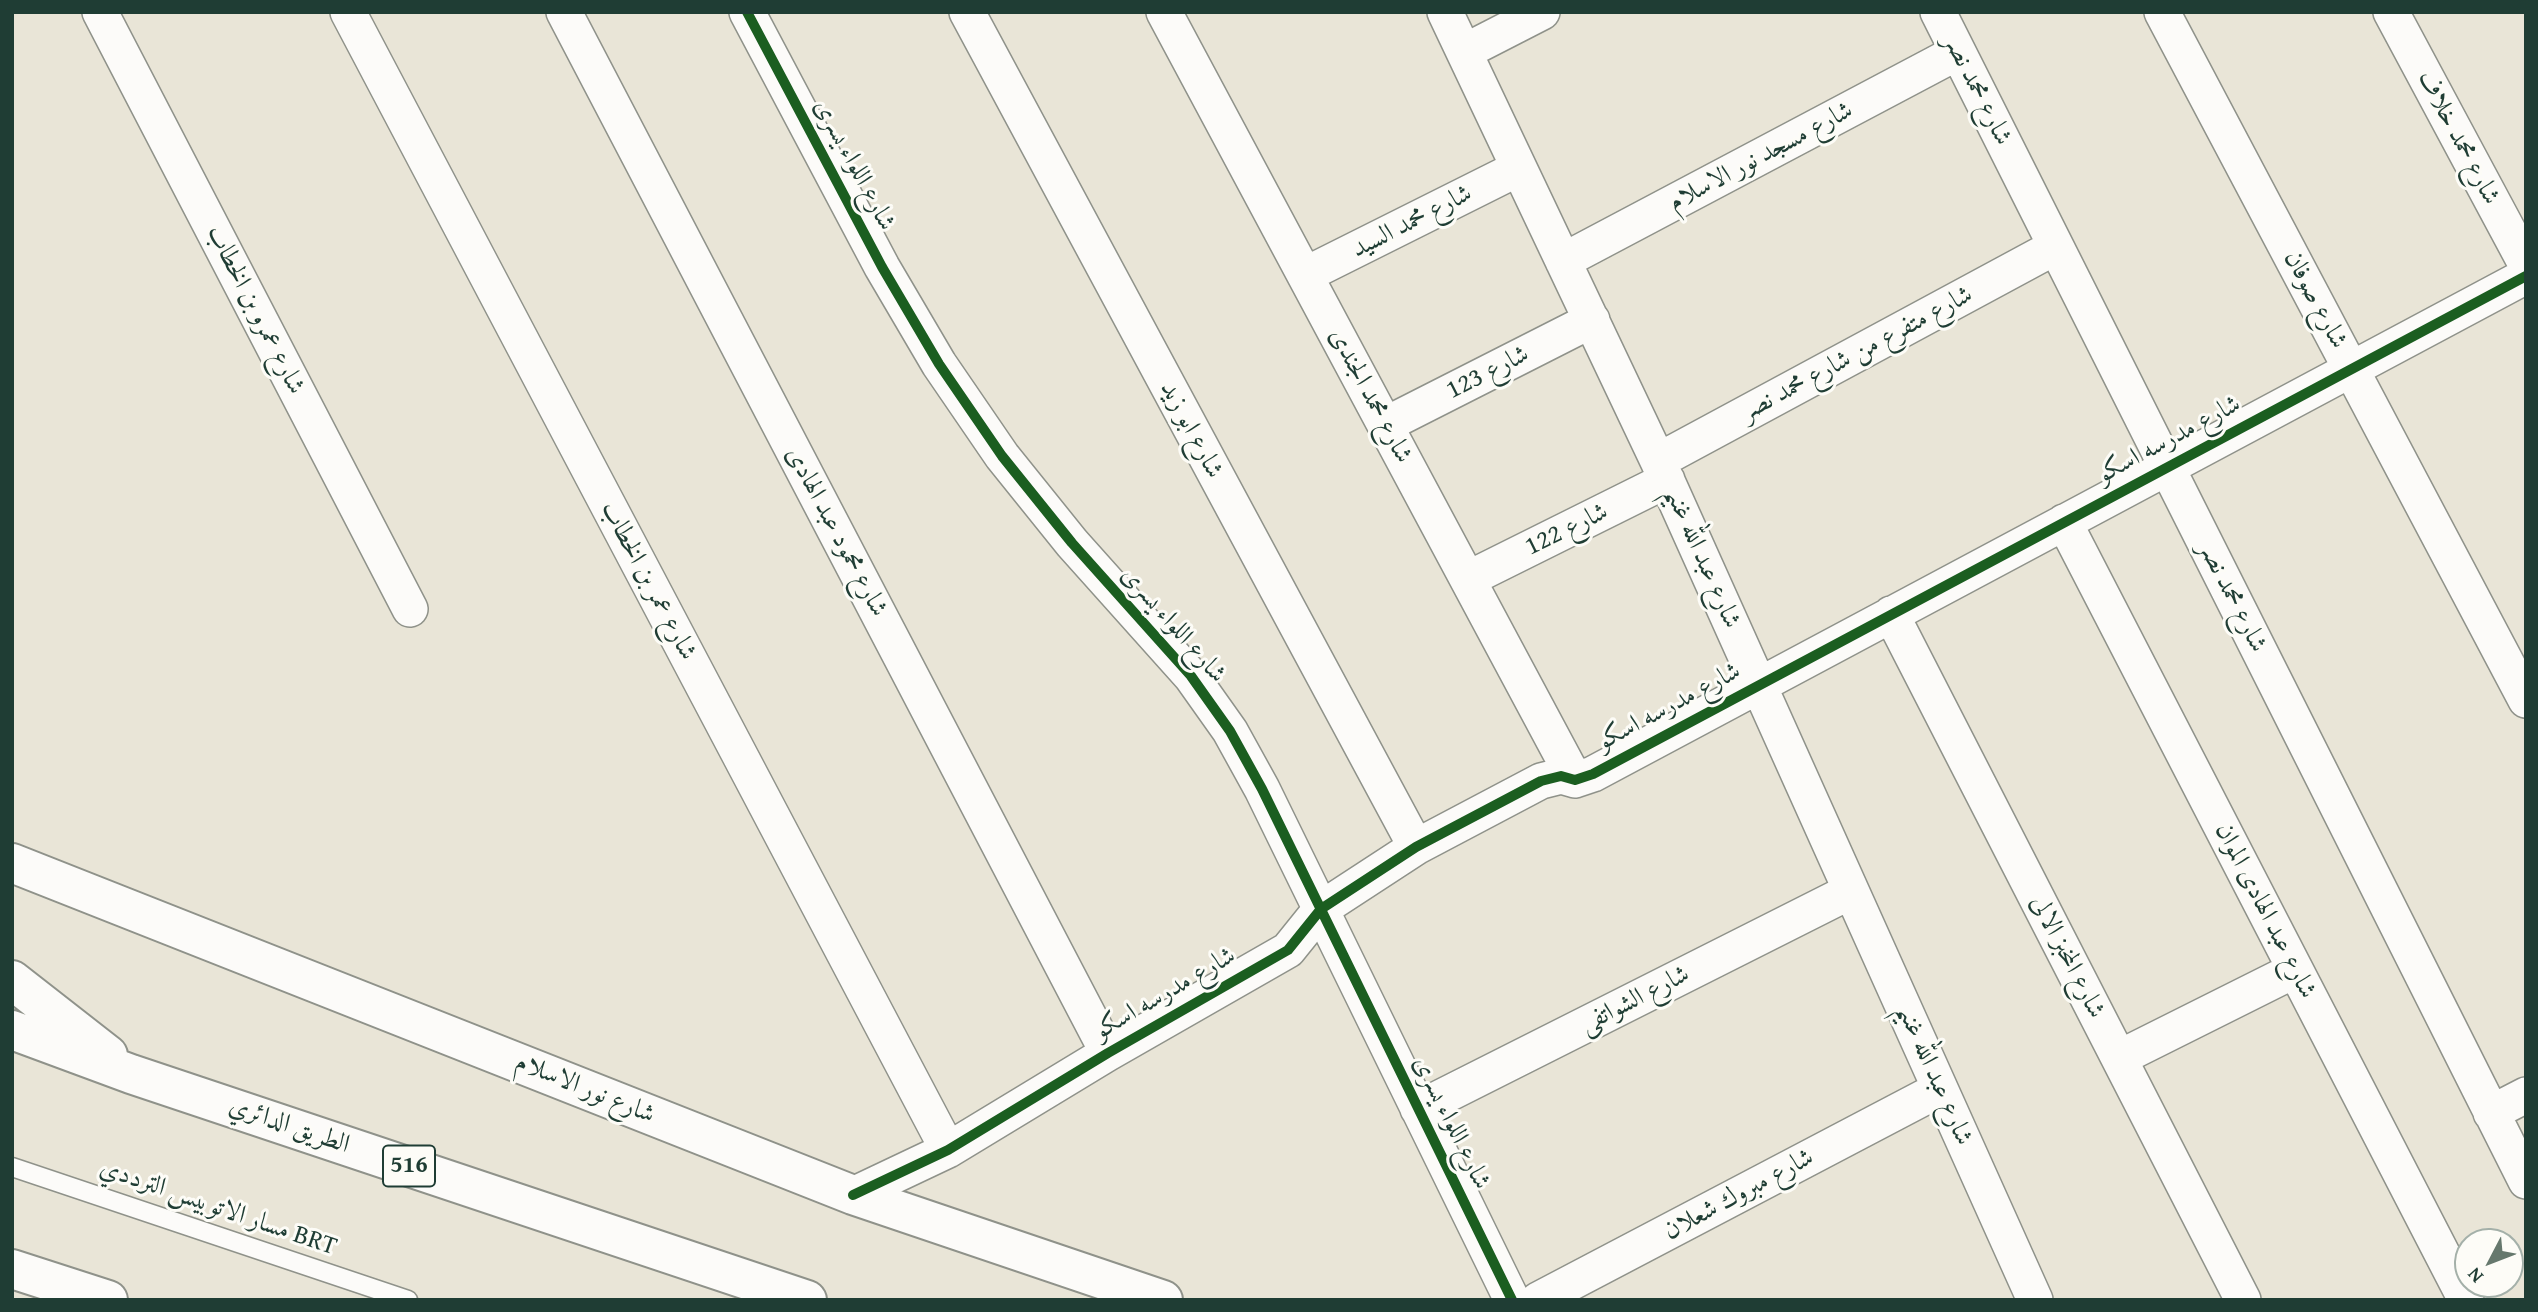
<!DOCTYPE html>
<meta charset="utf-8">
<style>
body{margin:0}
#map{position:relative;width:2538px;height:1312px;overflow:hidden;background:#e9e5d7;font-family:"Gentium Book Plus",serif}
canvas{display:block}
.frame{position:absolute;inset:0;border:14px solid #1f3d34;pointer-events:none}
.north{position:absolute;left:2454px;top:1228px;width:70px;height:70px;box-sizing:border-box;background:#fdfcf7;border:2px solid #a4b0a9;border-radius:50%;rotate:228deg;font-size:19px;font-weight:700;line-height:28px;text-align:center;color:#1f3d34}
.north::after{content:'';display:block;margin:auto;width:24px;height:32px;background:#66786d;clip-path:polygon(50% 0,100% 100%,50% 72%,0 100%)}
</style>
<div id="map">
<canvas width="2538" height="1312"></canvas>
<div class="frame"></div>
<div class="north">N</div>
</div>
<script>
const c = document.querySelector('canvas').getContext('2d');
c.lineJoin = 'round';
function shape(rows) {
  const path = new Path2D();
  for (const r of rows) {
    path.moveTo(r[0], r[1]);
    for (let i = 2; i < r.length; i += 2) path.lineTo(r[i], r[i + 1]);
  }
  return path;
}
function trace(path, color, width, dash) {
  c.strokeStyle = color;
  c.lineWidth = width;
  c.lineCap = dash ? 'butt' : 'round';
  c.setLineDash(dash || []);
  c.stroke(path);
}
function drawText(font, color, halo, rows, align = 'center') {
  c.font = font + ' "Gentium Book Plus",Amiri,serif';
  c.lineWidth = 6;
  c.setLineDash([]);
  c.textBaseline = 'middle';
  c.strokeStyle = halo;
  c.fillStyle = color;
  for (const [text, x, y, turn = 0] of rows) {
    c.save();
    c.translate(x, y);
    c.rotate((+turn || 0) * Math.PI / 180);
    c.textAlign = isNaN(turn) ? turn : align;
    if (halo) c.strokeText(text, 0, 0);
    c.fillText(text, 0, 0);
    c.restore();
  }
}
const service = shape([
 [12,1167,408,1300]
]);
const minor = shape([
 [100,12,410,609],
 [348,12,948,1150],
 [564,12,1108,1053],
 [747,12,882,267,939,364,1002,456,1072,543,1191,676,1230,731,1262,789,1512,1300],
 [967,12,1416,847],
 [1164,12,1575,780],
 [1445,12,1658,461,2035,1300],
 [1938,12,2526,1181],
 [2162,12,2526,700],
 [2391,12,2526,264],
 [1464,52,1542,12],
 [1563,261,1958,52],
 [1305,275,1519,168],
 [1385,425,1592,320],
 [1658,461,2055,247],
 [2064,522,2466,1300],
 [1468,579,1667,480],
 [1891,614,2243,1300],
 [2119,1058,2295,970],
 [1418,1109,1851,891],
 [2491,1113,2526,1095],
 [853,1195,948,1150,1108,1053,1288,950,1321,909,1416,847,1541,781,1561,776,1575,780,1593,774,2526,276],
 [1538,1300,1940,1089]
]);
const tertiary = shape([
 [12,863,853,1195,1163,1300]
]);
const motorway = shape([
 [12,980,108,1055],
 [12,1030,131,1074,807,1300],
 [12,1269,108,1300]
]);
trace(service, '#8f928a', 21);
trace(minor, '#8f928a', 38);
trace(tertiary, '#8f928a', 42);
trace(motorway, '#8f928a', 42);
trace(service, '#fcfbf9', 18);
trace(minor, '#fcfbf9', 35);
trace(tertiary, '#fcfbf9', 38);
trace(motorway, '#fcfbf9', 38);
trace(shape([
 [747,12,882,267,939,364,1002,456,1072,543,1191,676,1230,731,1262,789,1512,1300],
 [853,1195,948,1150,1108,1053,1288,950,1321,909,1416,847,1541,781,1561,776,1575,780,1593,774,2526,276]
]), '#1b5e20', 10);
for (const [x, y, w] of [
 [409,1166,52]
]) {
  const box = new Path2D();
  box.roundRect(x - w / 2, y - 20.5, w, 41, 5);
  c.fillStyle = '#fdfcf7';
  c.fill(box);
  trace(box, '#1f3d34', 2);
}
drawText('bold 24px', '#1f3d34', null, [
 ["516",409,1166]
]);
drawText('26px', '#1f3d34', '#fdfcf7', [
 ["شارع محمد نصر",1977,90,63],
 ["شارع محمد خلاف",2458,138,62],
 ["شارع مسجد نور الاسلام",1761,157,-28],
 ["شارع اللواء يسرى",854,165,62],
 ["شارع محمد السيد",1412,222,-27],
 ["شارع صوفان",2315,300,62],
 ["شارع عمرو بن الخطاب",255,310,63],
 ["شارع متفرع من شارع محمد نصر",1857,354,-28],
 ["شارع 123",1488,373,-27],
 ["شارع محمد الجندى",1370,396,62],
 ["شارع ابو زيد",1191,430,62],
 ["شارع مدرسه اسكو",2169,440,-28],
 ["شارع 122",1567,530,-26],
 ["شارع محمود عبد الهادى",836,532,62],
 ["شارع عبد الله غنيم",1702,558,66],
 ["شارع عمر بن الخطاب",648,581,62],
 ["شارع محمد نصر",2232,597,63],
 ["شارع اللواء يسرى",1173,625,49],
 ["شارع مدرسه اسكو",1669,707,-28],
 ["شارع عبد الهادى الموان",2265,911,63],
 ["شارع المخبز الالى",2067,957,63],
 ["شارع مدرسه اسكو",1165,994,-30],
 ["شارع الشواتفى",1635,1000,-27],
 ["شارع عبد الله غنيم",1934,1075,66],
 ["شارع نور الاسلام",585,1089,22],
 ["شارع اللواء يسرى",1451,1123,64],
 ["الطريق الدائري",289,1126,19],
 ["شارع مبروك شعلان",1739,1195,-28],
 ["مسار الاتوبيس الترددي BRT",218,1208,19]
]);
</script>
